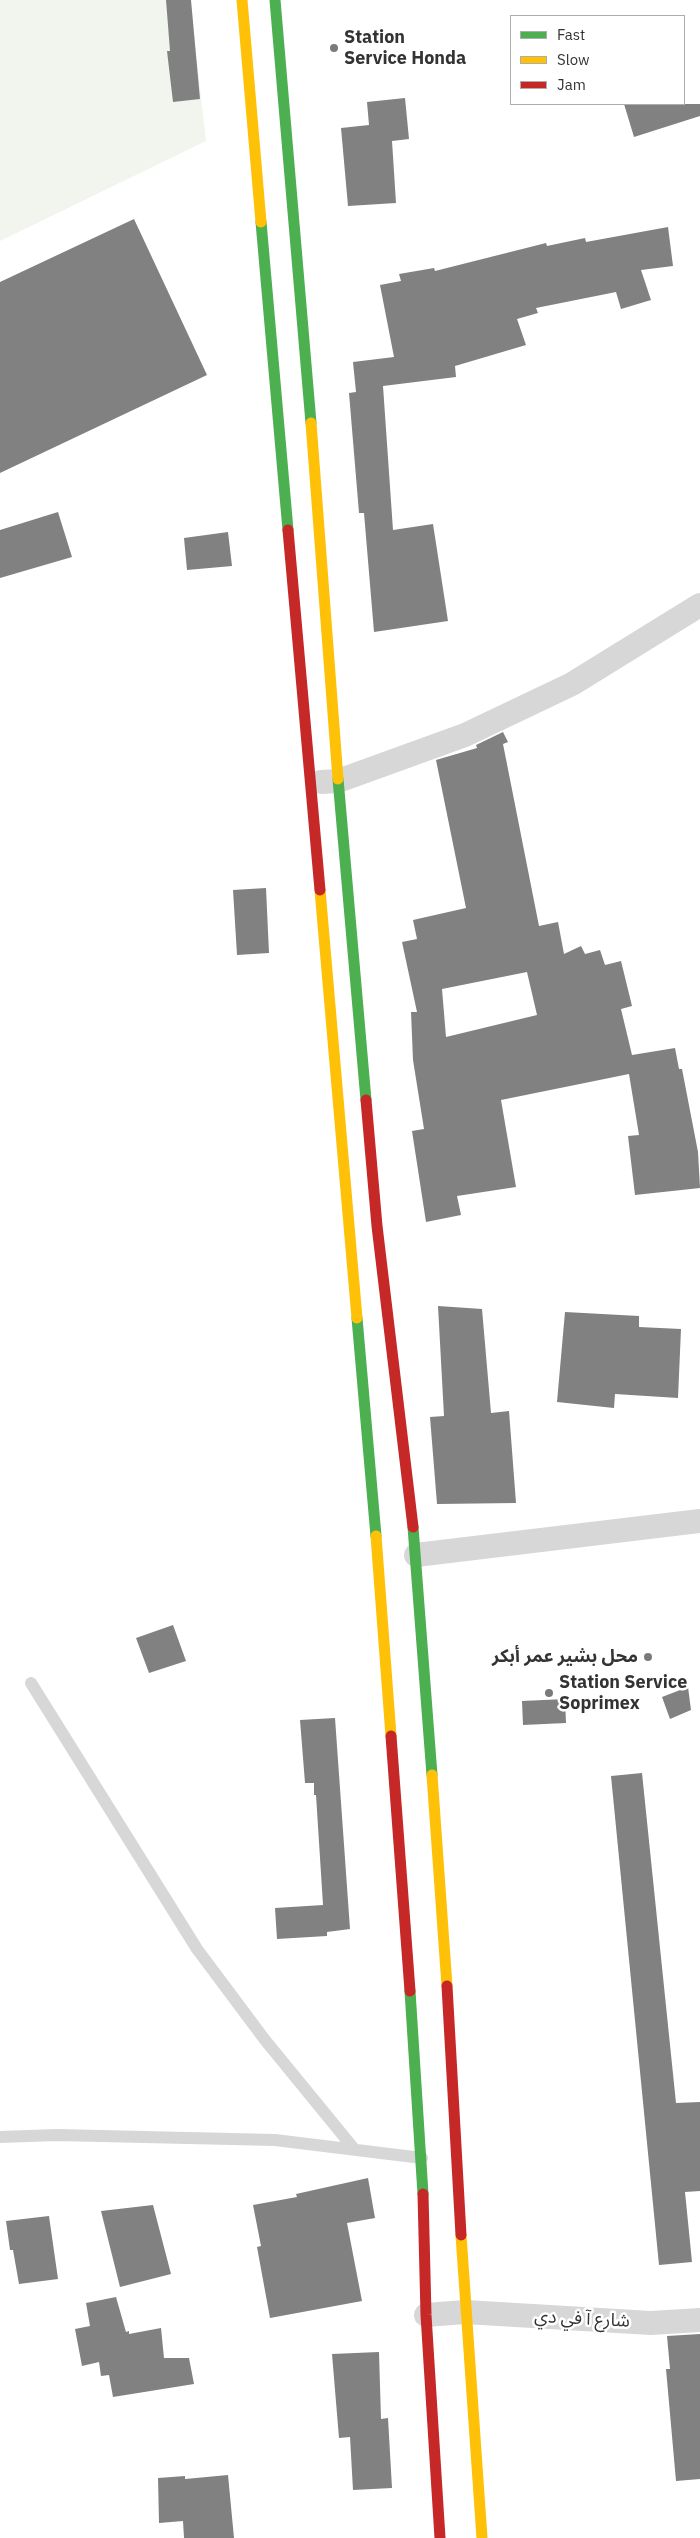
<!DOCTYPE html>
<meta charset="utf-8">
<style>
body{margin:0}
#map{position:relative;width:700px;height:2538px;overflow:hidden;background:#fff;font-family:"IBM Plex Sans",sans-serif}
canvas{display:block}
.legend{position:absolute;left:510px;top:15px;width:175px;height:90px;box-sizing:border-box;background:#fff;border:1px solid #adadad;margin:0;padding:6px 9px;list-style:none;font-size:15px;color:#333}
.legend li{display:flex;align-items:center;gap:10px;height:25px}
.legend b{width:25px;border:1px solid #adadad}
</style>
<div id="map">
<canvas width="700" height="2538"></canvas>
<ul class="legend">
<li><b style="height:6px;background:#4caf50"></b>Fast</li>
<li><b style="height:6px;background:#ffc107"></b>Slow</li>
<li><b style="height:6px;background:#c62828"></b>Jam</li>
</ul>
</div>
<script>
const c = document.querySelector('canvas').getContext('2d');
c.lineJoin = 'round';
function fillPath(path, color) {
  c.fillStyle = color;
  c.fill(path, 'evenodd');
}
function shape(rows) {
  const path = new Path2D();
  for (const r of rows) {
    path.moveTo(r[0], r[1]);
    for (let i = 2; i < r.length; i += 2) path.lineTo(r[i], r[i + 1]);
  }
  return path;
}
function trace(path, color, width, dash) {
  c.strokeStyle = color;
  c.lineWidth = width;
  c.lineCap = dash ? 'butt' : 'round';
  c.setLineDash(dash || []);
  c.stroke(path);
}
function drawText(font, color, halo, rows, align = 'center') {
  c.font = font + ' "IBM Plex Sans","Noto Sans Arabic",sans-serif';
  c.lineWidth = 5;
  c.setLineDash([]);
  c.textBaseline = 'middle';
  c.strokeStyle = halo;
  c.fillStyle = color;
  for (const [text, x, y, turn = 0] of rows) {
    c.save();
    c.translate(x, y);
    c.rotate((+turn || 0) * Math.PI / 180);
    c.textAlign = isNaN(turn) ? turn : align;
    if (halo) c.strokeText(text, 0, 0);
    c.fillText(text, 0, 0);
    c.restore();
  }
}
fillPath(shape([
 [0,0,190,0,206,141,0,241]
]), '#f1f5ed');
fillPath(shape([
 [166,0,191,0,200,99,173,102,167,51,170,51],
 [405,98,409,139,392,141,396,203,348,206,341,128,369,125,367,102],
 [624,104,700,104,700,116,634,137],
 [134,219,207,375,0,473,0,282],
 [668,227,673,266,641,270,651,300,621,309,616,292,536,308,538,313,517,319,526,345,455,366,456,377,383,386,393,530,433,524,448,621,374,632,364,513,359,513,349,393,356,392,353,362,394,357,380,285,401,281,399,274,434,268,435,271,546,243,547,246,585,238,586,242],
 [58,512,72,557,0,578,0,530],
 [228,532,232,566,187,570,184,538],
 [503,732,508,742,503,744,539,926,558,922,564,954,581,946,585,954,600,950,605,965,621,961,632,1006,621,1009,632,1055,675,1048,679,1069,682,1069,698,1152,700,1188,635,1195,628,1136,639,1135,629,1074,501,1100,516,1187,457,1196,461,1215,426,1222,412,1131,424,1129,413,1060,411,1012,417,1012,402,942,417,939,413,920,466,908,436,760,477,748,476,745],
 [527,972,537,1015,446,1037,442,989],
 [266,888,269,953,237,955,233,890],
 [438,1306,482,1309,491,1413,509,1411,516,1503,437,1504,430,1417,444,1416],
 [565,1312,639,1316,639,1327,681,1329,678,1398,615,1394,614,1408,557,1402],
 [173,1625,186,1661,149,1673,136,1638],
 [688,1687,691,1710,670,1719,662,1697],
 [565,1699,566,1723,523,1725,522,1701],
 [335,1718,350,1929,327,1932,327,1936,277,1939,275,1908,323,1905,316,1795,314,1795,314,1783,305,1783,300,1720],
 [642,1773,676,2103,700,2102,700,2191,685,2192,692,2262,659,2265,611,1776],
 [368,2178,375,2218,347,2223,362,2301,270,2318,257,2247,261,2246,253,2205,297,2197,296,2194],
 [153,2205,171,2274,120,2287,101,2211],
 [49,2216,58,2279,19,2284,13,2250,10,2250,6,2221],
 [116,2297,126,2332,129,2331,129,2334,161,2328,164,2358,189,2358,194,2384,113,2397,109,2375,101,2376,99,2362,82,2366,75,2329,90,2326,86,2303],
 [700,2334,700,2479,676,2481,666,2369,670,2369,667,2336],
 [379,2352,381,2419,388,2418,392,2488,353,2490,350,2437,339,2438,332,2354],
 [228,2475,234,2538,184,2538,183,2521,159,2523,158,2478,185,2476,185,2479]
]), '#818181');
trace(shape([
 [31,1683,197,1949,265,2040,355,2150],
 [0,2137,57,2135,275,2140,422,2158]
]), '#d7d7d7', 12);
trace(shape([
 [321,782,338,781,465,735,572,684,700,605],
 [416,1555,700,1521],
 [426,2315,465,2312,651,2323,700,2320]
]), '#d7d7d7', 24);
trace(shape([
 [275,0,311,423],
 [261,222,288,530],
 [338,779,366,1100],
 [357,1318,376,1536],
 [413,1527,432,1775],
 [410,1991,423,2194]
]), '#4caf50', 11);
trace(shape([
 [242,0,261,222],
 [311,423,338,779],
 [320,890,357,1318],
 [376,1536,391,1736],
 [432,1775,447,1986],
 [461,2235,482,2538]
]), '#ffc107', 11);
trace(shape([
 [288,530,320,890],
 [366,1100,377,1226,413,1527],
 [391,1736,410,1991],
 [447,1986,461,2235],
 [423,2194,426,2315,440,2538]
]), '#c62828', 11);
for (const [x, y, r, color] of [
 [334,48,5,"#7a7a7a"],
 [648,1657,5,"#7a7a7a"],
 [549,1693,5,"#7a7a7a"]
]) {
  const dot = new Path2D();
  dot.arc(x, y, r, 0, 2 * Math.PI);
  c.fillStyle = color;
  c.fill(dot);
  trace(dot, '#fff', 2);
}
drawText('bold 18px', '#333', '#fff', [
 ["Station",344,38],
 ["Service Honda",344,59],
 ["محل بشير عمر أبكر",638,1657,"right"],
 ["Station Service",559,1683],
 ["Soprimex",559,1704]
], 'left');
drawText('18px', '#333', '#fff', [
 ["شارع آ في دي",582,2319,3]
]);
</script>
